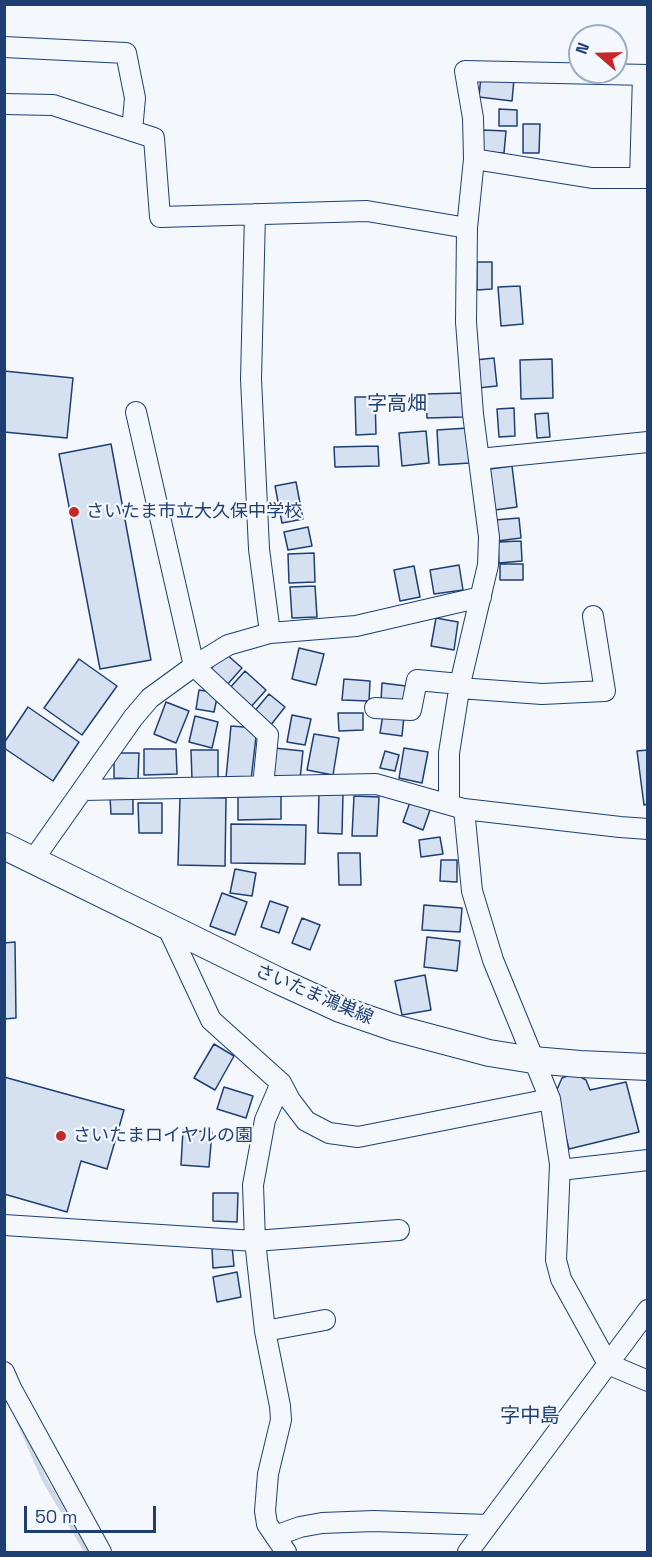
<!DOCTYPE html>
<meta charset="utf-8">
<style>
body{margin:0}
#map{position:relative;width:652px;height:1557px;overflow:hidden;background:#f4f7fb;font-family:"Space Grotesk",sans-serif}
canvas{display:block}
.frame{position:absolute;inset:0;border:6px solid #1d3f73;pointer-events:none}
.north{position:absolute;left:568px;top:24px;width:60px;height:60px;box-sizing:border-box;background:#f4f7fb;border:2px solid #9eadc5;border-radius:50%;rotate:290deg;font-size:16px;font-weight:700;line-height:24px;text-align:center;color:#1d3f73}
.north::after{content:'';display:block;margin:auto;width:21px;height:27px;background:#c62828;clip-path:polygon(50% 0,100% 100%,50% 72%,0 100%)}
.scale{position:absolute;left:24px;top:1506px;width:132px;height:27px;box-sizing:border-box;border:3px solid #1d3f73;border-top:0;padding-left:8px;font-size:18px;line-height:21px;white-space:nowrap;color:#1d3f73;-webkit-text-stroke:4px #f4f7fb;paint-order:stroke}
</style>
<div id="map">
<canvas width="652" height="1557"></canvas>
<div class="frame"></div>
<div class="north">N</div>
<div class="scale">50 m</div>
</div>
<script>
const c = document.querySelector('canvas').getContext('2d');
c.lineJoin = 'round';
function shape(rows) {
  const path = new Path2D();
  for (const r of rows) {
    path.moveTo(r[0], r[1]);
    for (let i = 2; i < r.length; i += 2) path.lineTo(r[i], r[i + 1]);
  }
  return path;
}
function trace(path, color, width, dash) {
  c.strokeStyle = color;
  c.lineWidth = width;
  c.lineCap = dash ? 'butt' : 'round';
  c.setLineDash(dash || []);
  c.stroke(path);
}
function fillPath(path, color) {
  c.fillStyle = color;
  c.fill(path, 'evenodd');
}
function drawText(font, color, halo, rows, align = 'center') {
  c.font = font + ' "Space Grotesk","Noto Sans JP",sans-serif';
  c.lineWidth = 4.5;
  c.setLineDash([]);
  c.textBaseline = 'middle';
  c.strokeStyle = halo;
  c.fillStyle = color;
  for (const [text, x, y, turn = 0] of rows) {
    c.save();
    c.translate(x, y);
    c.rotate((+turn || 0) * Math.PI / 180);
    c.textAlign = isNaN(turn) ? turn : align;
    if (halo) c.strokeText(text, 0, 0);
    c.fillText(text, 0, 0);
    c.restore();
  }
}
trace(shape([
 [19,1421,44,1479,87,1552]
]), '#cfd7e4', 5);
const building = shape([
 [481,76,514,79,512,101,479,97,481,76],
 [499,109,517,110,517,126,499,126,499,109],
 [523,124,540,124,539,153,523,153,523,124],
 [483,130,506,131,504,153,482,152,483,130],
 [477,262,492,262,492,289,477,290,477,262],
 [520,286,523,324,501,326,498,287,520,286],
 [494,358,497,386,478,388,475,360,494,358],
 [552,359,553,398,521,399,520,360,552,359],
 [4,371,73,378,67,438,4,432,4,371],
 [464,393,464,417,427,418,426,394,464,393],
 [355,397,375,397,376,434,356,435,355,397],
 [514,408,515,436,499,437,497,409,514,408],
 [548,413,550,437,537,438,535,414,548,413],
 [468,428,470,463,439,465,437,430,468,428],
 [426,431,429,463,402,466,399,433,426,431],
 [111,444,151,660,100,669,59,454,111,444],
 [378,446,379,466,335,467,334,447,378,446],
 [512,466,517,507,495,510,490,469,512,466],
 [296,482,303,519,282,523,275,486,296,482],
 [519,518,521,538,497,541,495,520,519,518],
 [308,527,312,546,288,550,284,532,308,527],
 [521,541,522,561,499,563,498,542,521,541],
 [314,553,315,582,289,583,288,554,314,553],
 [500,564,523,564,523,580,500,580,500,564],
 [459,565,463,590,434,594,430,570,459,565],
 [414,566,420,597,400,601,394,570,414,566],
 [315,586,317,617,292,618,290,587,315,586],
 [436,618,458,622,454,650,431,646,436,618],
 [299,648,324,654,316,685,292,679,299,648],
 [225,653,242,668,226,686,209,671,225,653],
 [79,659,117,686,82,735,44,708,79,659],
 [245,671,266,690,249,709,228,690,245,671],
 [344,679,370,681,369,701,342,700,344,679],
 [382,683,406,686,404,704,381,701,382,683],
 [199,690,218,693,214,712,196,709,199,690],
 [269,694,285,707,270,726,253,713,269,694],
 [166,702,189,711,176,743,154,734,166,702],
 [28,707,79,742,53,781,4,748,4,743,28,707],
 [338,713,363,713,363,730,339,731,338,713],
 [383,714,404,716,402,736,380,733,383,714],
 [292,715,311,719,305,745,287,742,292,715],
 [195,716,218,722,212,748,189,742,195,716],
 [231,726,257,728,251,780,226,778,231,726],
 [314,734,339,738,333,775,307,770,314,734],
 [274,748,303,751,300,779,271,776,274,748],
 [404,748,428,752,422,783,399,778,404,748],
 [144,749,176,749,177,774,144,775,144,749],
 [191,750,218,750,218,780,192,780,191,750],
 [648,750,648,804,644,805,637,751,648,750],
 [385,751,399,755,395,771,380,768,385,751],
 [114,753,139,753,138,779,114,778,114,753],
 [319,792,343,793,342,834,318,833,319,792],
 [133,796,133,814,111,814,110,797,133,796],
 [281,796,281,819,238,820,238,797,281,796],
 [354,796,379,797,377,836,352,836,354,796],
 [180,797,226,798,225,866,178,865,180,797],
 [410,802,430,810,423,830,403,822,410,802],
 [138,803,162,803,162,833,139,833,138,803],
 [231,824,306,825,305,864,231,863,231,824],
 [440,837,443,854,421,857,419,840,440,837],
 [338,853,360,853,361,885,339,885,338,853],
 [441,860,457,860,457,882,440,881,441,860],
 [235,869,256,873,252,896,230,893,235,869],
 [222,893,247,902,235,935,210,926,222,893],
 [270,901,288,907,279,933,261,927,270,901],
 [424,905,462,908,460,932,422,930,424,905],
 [302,918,320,925,310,950,292,943,302,918],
 [427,937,460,941,457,971,424,967,427,937],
 [15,942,16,1018,4,1019,4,943,15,942],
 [425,975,431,1010,402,1015,395,981,425,975],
 [214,1044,234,1056,215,1090,194,1078,214,1044],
 [570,1075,579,1076,586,1080,590,1090,626,1082,639,1132,569,1149,555,1094,562,1078,570,1075],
 [4,1077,124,1110,107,1169,81,1161,67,1212,4,1194,4,1077],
 [224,1087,253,1096,246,1118,217,1109,224,1087],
 [183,1130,212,1132,209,1167,181,1165,183,1130],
 [213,1193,238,1193,237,1222,213,1221,213,1193],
 [232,1246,234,1266,213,1268,212,1248,232,1246],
 [237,1272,241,1297,217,1302,213,1277,237,1272]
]);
fillPath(building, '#d5e0f0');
trace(building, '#1d3f73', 1.5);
const minor = shape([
 [4,47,126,53,135,98,132,131],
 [4,104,53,105,154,138,160,217,367,211,467,228],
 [474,159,592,178,648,178],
 [640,178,643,75],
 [255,214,251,379,259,549,270,633],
 [136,412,194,666,268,735,263,786],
 [479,459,648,442],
 [459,688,542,694,605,691,593,616],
 [375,708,411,710,417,680,460,684],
 [83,790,376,784,464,809,620,827,648,829],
 [449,803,449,753,460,684,488,565,489,537,473,414,466,322,467,228,474,159,473,118,465,71,648,75],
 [464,809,472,891,493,960,550,1099,560,1164,556,1260,561,1279,608,1364,648,1381],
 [33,860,133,718,150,698,194,666,228,645,270,633,356,626,481,597],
 [167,926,211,1020,281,1083,290,1100,306,1121,329,1133,358,1137,550,1099],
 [281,1083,265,1120,253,1185,255,1241,265,1331,280,1406,281,1420,268,1474,265,1511,267,1524,286,1552],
 [560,1170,648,1160],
 [4,1225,255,1241,399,1230],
 [265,1331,325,1320],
 [4,1372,11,1388,101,1552],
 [275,1536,300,1527,322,1523,374,1521,488,1525],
 [468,1552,648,1310]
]);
const major = shape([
 [4,846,279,981,340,1009,395,1028,489,1053,533,1060,580,1064,648,1067]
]);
trace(minor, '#1d3f73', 22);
trace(major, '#1d3f73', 28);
trace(minor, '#f4f7fb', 20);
trace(major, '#f4f7fb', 26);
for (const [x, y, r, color] of [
 [74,512,6,"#c62828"],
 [61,1136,6,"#c62828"]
]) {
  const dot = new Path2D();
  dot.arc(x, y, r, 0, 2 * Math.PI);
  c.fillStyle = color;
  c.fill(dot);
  trace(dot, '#f4f7fb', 2);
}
drawText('18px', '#1d3f73', '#f4f7fb', [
 ["さいたま市立大久保中学校",86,512],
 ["さいたまロイヤルの園",73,1136]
], 'left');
drawText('18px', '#1d3f73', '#f4f7fb', [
 ["さいたま鴻巣線",314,995,23]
]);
drawText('20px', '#1d3f73', '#f4f7fb', [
 ["字高畑",397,405],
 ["字中島",530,1417]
]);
</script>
